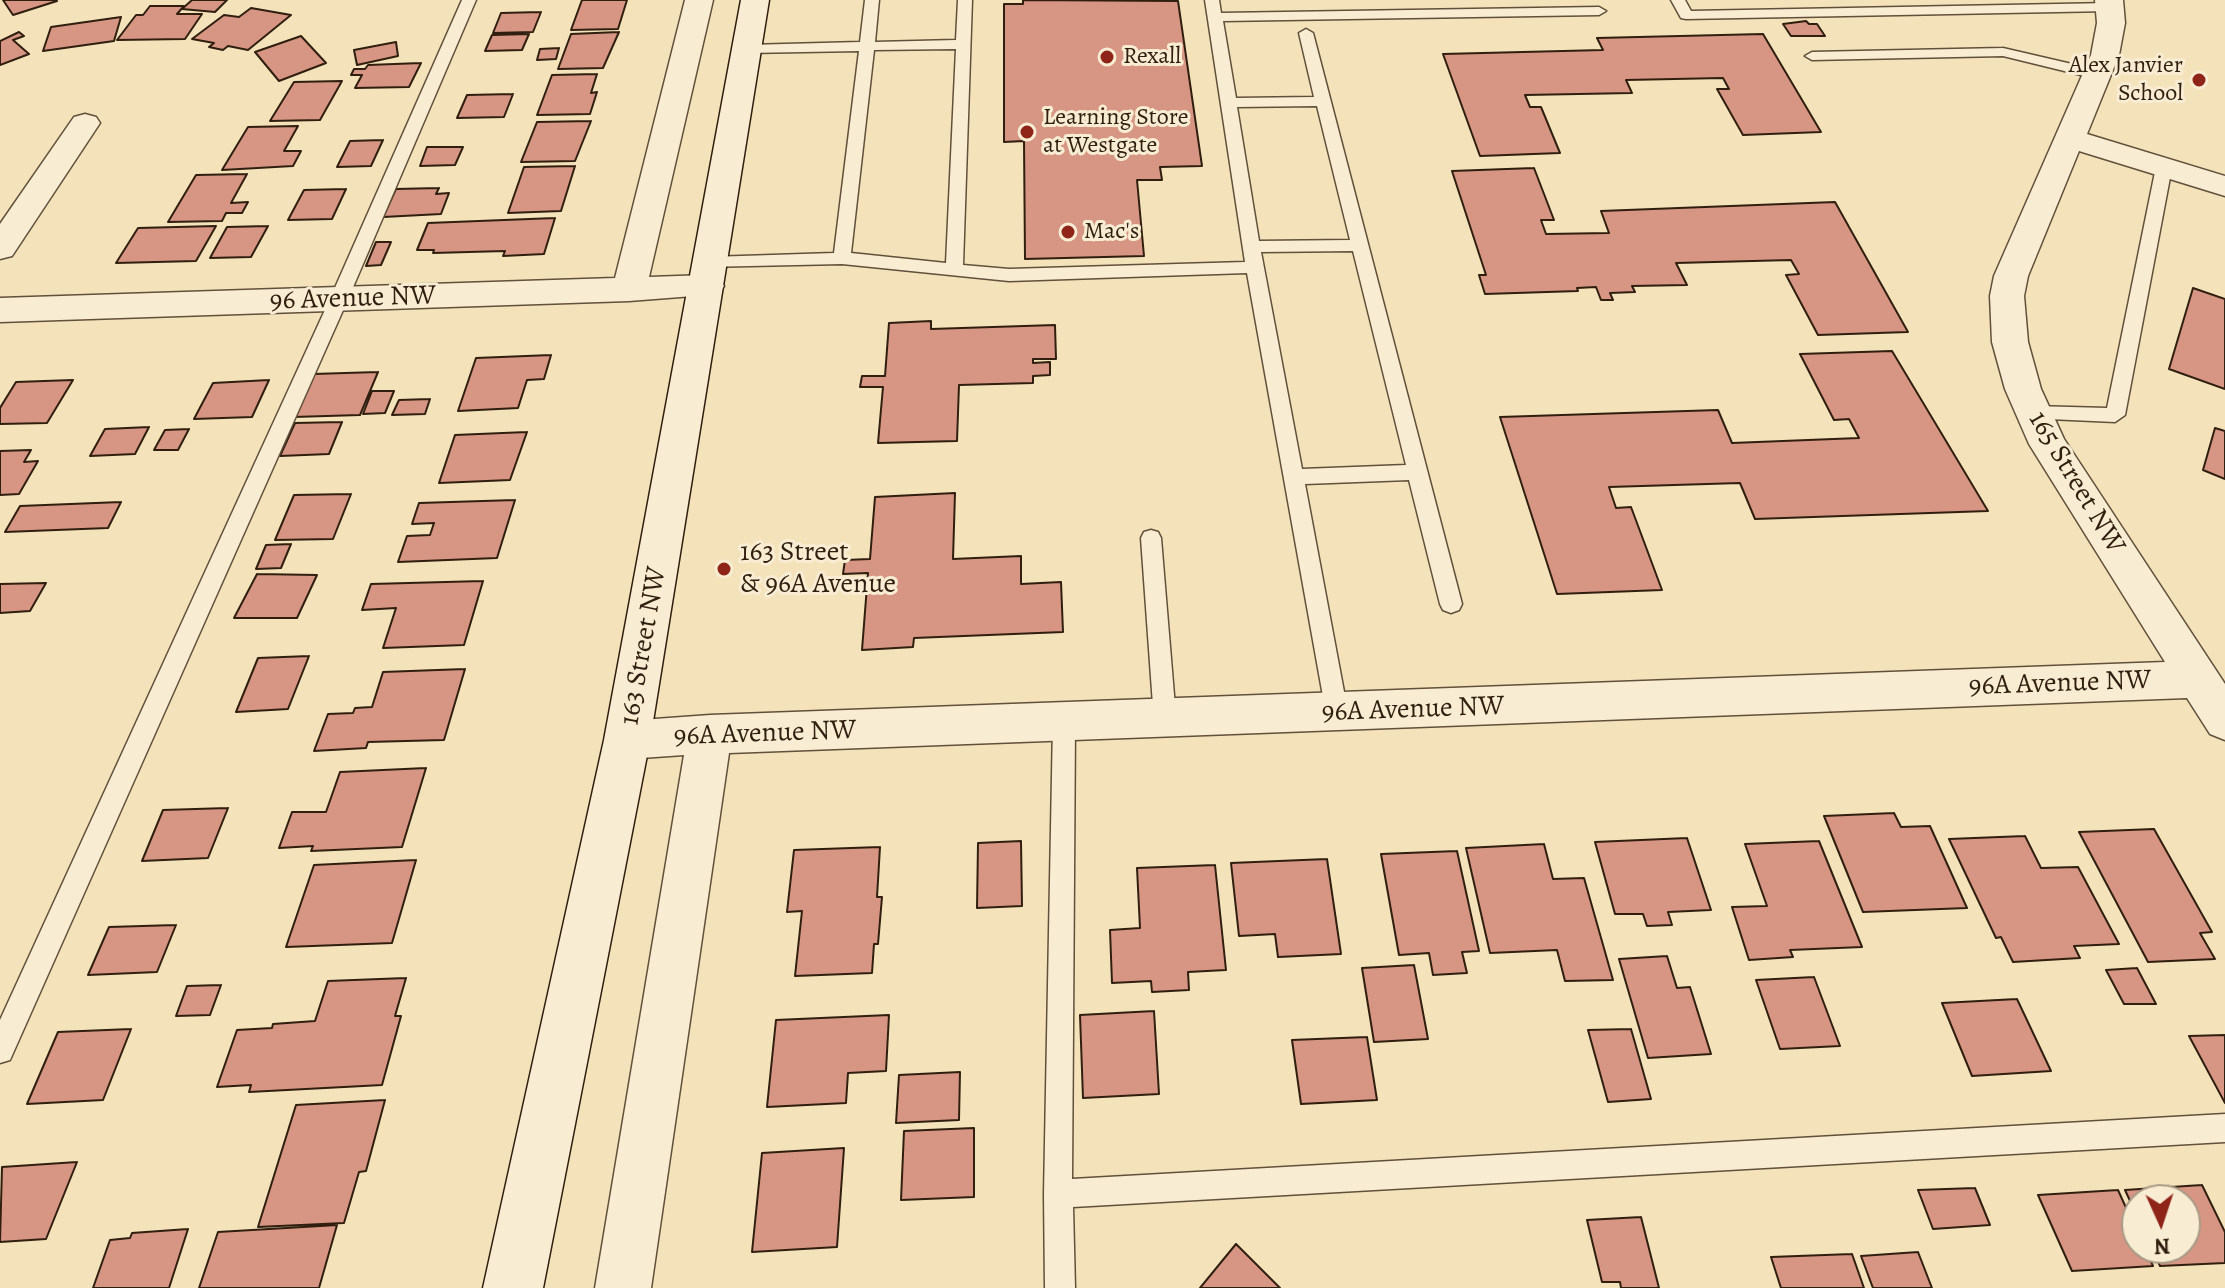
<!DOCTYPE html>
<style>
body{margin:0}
#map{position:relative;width:2225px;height:1288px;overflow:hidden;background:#f4e2bb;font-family:Alegreya,serif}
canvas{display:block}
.north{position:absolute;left:2121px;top:1184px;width:80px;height:80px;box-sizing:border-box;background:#f8ecd3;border:2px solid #a89a85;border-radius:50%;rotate:177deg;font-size:22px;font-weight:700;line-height:32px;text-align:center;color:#301f0f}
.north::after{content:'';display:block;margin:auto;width:28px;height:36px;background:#8f2418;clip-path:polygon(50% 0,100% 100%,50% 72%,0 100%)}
</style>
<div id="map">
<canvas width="2225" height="1288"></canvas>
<div class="north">N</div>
</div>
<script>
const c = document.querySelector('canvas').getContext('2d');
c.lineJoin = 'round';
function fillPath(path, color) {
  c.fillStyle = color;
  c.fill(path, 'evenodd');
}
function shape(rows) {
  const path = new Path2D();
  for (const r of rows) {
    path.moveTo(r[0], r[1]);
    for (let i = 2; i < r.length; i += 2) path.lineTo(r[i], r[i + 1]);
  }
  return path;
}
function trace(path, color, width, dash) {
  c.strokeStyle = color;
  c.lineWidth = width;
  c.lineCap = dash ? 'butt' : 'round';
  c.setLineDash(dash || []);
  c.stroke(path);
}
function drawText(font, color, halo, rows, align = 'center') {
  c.font = font + ' Alegreya,serif';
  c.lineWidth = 6;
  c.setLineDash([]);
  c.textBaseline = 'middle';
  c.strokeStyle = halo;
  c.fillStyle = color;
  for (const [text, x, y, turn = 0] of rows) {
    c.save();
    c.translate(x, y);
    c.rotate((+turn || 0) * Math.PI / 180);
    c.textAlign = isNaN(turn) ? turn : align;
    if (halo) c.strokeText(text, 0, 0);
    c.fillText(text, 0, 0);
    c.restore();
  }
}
const building = shape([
 [3,0,56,0,57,1,13,15,3,0],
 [192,0,227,0,215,12,182,9,192,0],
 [582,0,627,0,618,29,571,30,582,0],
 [1023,0,1178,1,1202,166,1160,167,1162,180,1137,180,1144,256,1025,259,1024,141,1004,142,1004,4,1023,4,1023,0],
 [150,6,184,6,177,14,202,14,185,39,117,40,136,15,143,15,150,6],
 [251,8,291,15,248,50,228,46,223,50,209,47,214,43,192,39,224,15,239,17,251,8],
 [541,12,533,32,493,33,501,13,541,12],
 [121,17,114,41,43,51,51,27,121,17],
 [1806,21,1809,24,1817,24,1825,36,1791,36,1783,24,1806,21],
 [19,32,24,36,13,40,29,54,0,65,0,41,19,32],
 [619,32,603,68,558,69,571,34,619,32],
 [529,34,522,50,485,51,492,35,529,34],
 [1763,34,1821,132,1743,135,1717,89,1729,89,1723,78,1626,80,1632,93,1525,95,1530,107,1541,107,1560,153,1480,156,1443,54,1603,50,1597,38,1763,34],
 [301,36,326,63,279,81,255,52,301,36],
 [396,42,398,56,357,65,354,50,396,42],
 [559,48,556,59,537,60,540,49,559,48],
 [421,63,409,87,355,88,362,75,351,75,354,69,365,69,368,65,421,63],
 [597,74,591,93,597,92,590,114,537,115,552,75,597,74],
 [342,81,320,120,270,121,294,82,342,81],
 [513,94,504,117,457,118,467,95,513,94],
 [591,121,575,161,521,162,537,122,591,121],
 [298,126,284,151,301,151,293,166,222,170,248,127,298,126],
 [383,140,371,166,337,167,350,141,383,140],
 [427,147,463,147,455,165,420,166,427,147],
 [575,166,561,211,508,213,524,167,575,166],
 [1534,168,1554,220,1541,220,1546,234,1609,233,1601,211,1835,202,1908,332,1818,335,1786,275,1799,274,1791,260,1676,263,1687,285,1632,286,1635,292,1610,293,1613,300,1601,300,1596,287,1577,288,1578,291,1485,294,1479,275,1486,275,1452,171,1534,168],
 [247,174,231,203,248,202,242,213,226,213,222,221,168,222,196,175,247,174],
 [439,188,436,194,449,193,441,214,383,217,396,189,439,188],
 [346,189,332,219,288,220,304,190,346,189],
 [555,218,544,254,503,256,505,251,433,253,434,250,417,250,428,223,555,218],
 [216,226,196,261,116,263,138,228,216,226],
 [268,226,251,257,210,258,227,227,268,226],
 [376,242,391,242,381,265,366,266,376,242],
 [2193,288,2225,299,2225,389,2169,369,2193,288],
 [931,321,931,329,1055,325,1056,359,1033,359,1033,363,1050,362,1050,375,1033,376,1033,383,959,385,957,441,878,443,883,387,860,387,862,376,885,376,889,323,931,321],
 [1892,351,1988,511,1755,519,1740,483,1609,487,1616,508,1631,507,1662,590,1557,594,1500,417,1718,410,1732,443,1859,438,1849,419,1834,420,1800,354,1892,351],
 [551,355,544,379,527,380,518,408,458,411,476,358,551,355],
 [378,372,360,415,293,417,313,374,378,372],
 [73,380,47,423,0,424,0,408,16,382,73,380],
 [269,380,252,417,194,419,213,383,269,380],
 [372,391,394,391,385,413,363,414,372,391],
 [430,399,425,414,392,415,399,400,430,399],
 [342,422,329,454,280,456,295,423,342,422],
 [149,427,135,454,90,456,105,429,149,427],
 [2215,428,2225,431,2225,479,2203,470,2215,428],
 [189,429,178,450,154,450,165,430,189,429],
 [527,432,510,480,439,483,455,435,527,432],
 [31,450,24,462,38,461,19,494,0,495,0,451,31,450],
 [955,493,953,559,1021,556,1021,584,1061,582,1063,632,914,638,913,647,862,650,868,573,843,574,845,560,870,559,875,497,955,493],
 [351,494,333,539,275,540,294,495,351,494],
 [515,500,497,558,398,562,407,536,430,535,434,523,412,524,419,503,515,500],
 [121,502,108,528,5,532,20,506,121,502],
 [291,544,281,568,256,569,266,545,291,544],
 [257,574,317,575,297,618,234,618,257,574],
 [483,581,464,645,383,648,396,608,362,610,371,584,483,581],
 [46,583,30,611,0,613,0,584,46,583],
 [309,656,288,709,236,712,258,658,309,656],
 [465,669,444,740,368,742,366,748,314,751,328,714,353,713,355,708,372,707,383,672,465,669],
 [426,768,402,847,311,851,313,846,279,848,292,812,326,812,340,772,426,768],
 [228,808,208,858,142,861,163,810,228,808],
 [1894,813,1901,827,1930,826,1967,908,1863,912,1824,816,1894,813],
 [2154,829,2212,932,2200,933,2215,959,2148,962,2079,832,2154,829],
 [2025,836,2041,868,2078,867,2119,944,2074,946,2080,958,2013,962,2001,937,1996,938,1949,839,2025,836],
 [1687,838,1711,910,1668,912,1672,925,1647,926,1643,914,1615,914,1595,842,1687,838],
 [1021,841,1022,906,977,908,978,843,1021,841],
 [1819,841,1862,947,1790,950,1793,957,1749,960,1732,907,1767,906,1745,844,1819,841],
 [1544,844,1553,879,1584,878,1613,980,1565,981,1557,950,1490,953,1466,848,1544,844],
 [880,847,877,897,882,897,878,944,874,944,872,973,795,976,802,911,787,912,794,850,880,847],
 [1457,851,1479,951,1462,952,1467,973,1433,975,1429,953,1399,955,1381,854,1457,851],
 [1327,859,1341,954,1278,957,1275,934,1239,936,1231,863,1327,859],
 [416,860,392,943,286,947,314,865,416,860],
 [1215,865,1226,970,1188,972,1189,990,1152,992,1151,981,1112,983,1110,930,1140,928,1137,868,1215,865],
 [176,925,157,972,88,975,109,927,176,925],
 [1667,956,1677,988,1690,987,1711,1054,1648,1058,1619,959,1667,956],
 [1414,965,1428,1039,1374,1042,1362,968,1414,965],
 [2137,968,2156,1004,2124,1004,2106,970,2137,968],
 [1814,977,1840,1046,1780,1049,1756,980,1814,977],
 [406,978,395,1016,401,1016,382,1085,249,1092,251,1085,217,1087,237,1030,272,1028,273,1024,315,1021,328,981,406,978],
 [221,985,210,1015,176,1016,187,986,221,985],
 [2017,999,2051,1071,1972,1076,1942,1003,2017,999],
 [1154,1011,1159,1094,1083,1098,1080,1015,1154,1011],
 [889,1015,886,1071,848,1073,846,1103,767,1107,776,1020,889,1015],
 [131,1029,103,1100,27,1104,58,1032,131,1029],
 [1631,1029,1651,1099,1608,1102,1588,1030,1631,1029],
 [2225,1035,2225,1103,2189,1036,2225,1035],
 [1367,1037,1377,1100,1301,1104,1292,1040,1367,1037],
 [960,1072,959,1120,896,1123,899,1075,960,1072],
 [385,1100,366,1171,359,1172,344,1223,258,1227,296,1105,385,1100],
 [974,1128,974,1197,901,1200,904,1131,974,1128],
 [844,1148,837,1247,752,1252,762,1153,844,1148],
 [77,1162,46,1239,0,1242,2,1167,77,1162],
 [2202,1185,2225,1232,2225,1263,2160,1266,2152,1248,2185,1248,2185,1200,2137,1200,2137,1216,2125,1190,2202,1185],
 [1975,1188,1990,1225,1933,1229,1918,1190,1975,1188],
 [2118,1190,2137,1232,2137,1248,2145,1248,2153,1266,2072,1271,2038,1195,2118,1190],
 [1641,1217,1659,1288,1621,1288,1620,1282,1602,1282,1587,1220,1641,1217],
 [337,1225,319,1288,199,1288,218,1232,337,1225],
 [188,1229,169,1288,93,1288,110,1240,130,1238,132,1233,188,1229],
 [1236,1244,1280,1288,1200,1288,1236,1244],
 [1918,1252,1932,1288,1873,1288,1861,1256,1918,1252],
 [1852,1254,1864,1288,1781,1288,1771,1257,1852,1254]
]);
fillPath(building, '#d79684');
trace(building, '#301f0f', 2);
const lane = shape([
 [462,0,476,0,348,299,10,1060,0,1063,0,1020,330,299,462,0],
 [865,0,879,0,875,42,956,40,958,0,972,0,963,265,1009,269,1245,262,1205,0,1219,0,1221,13,1599,7,1606,11,1599,15,1223,21,1236,98,1314,97,1299,33,1306,29,1313,33,1462,604,1459,610,1451,613,1443,610,1440,604,1409,480,1305,484,1348,713,1345,720,1337,723,1329,720,1326,713,1247,273,1009,281,842,264,704,267,701,263,710,257,834,253,859,51,747,53,740,49,747,45,860,42,865,0],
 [956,49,946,263,851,253,874,50,956,49],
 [1317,106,1350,240,1259,241,1237,107,1317,106],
 [1353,251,1406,465,1302,469,1261,252,1353,251],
 [1671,0,1685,0,1691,11,2110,3,2117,7,2110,11,1686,19,1681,18,1671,0],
 [2003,48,2102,71,2105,74,2097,79,2003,56,1812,60,1805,56,1812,52,2003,48],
 [2164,162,2172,167,2125,415,2115,422,2026,418,2023,413,2033,406,2107,408,2156,167,2164,162],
 [1151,530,1158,532,1161,538,1176,719,1173,726,1165,729,1157,726,1154,719,1141,538,1144,532,1151,530],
 [1064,713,1072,716,1075,723,1072,1179,2225,1114,2225,1142,1073,1207,1075,1288,1045,1288,1044,1194,1053,723,1056,716,1064,713]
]);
const street = shape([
 [685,0,713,0,649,277,707,275,719,278,724,286,719,294,629,301,0,322,0,298,615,278,685,0],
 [2095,0,2123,0,2125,23,2119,55,2087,134,2225,176,2225,196,2079,151,2028,276,2024,296,2028,342,2041,389,2064,439,2225,684,2225,740,2210,734,2187,698,729,753,651,1288,595,1288,684,755,627,759,611,754,605,740,611,726,627,721,710,715,2165,662,2029,444,2005,389,1992,342,1990,296,1994,276,2091,55,2097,23,2095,0],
 [85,114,96,117,100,123,12,256,0,259,0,224,74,117,85,114]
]);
const secondary = shape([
 [741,0,769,0,650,740,543,1288,483,1288,604,740,741,0]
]);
trace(lane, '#61503a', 3);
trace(street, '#61503a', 3);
trace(secondary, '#301f0f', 3);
fillPath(lane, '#f8ecd3');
fillPath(street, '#f8ecd3');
fillPath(secondary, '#f8ecd3');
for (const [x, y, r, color] of [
 [1107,57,8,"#8f2418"],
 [2199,80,8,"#8f2418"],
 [1027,132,8,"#8f2418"],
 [1068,232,8,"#8f2418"],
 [724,569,8,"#8f2418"]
]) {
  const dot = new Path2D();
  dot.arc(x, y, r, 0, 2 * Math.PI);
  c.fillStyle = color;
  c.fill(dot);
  trace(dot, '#f8ecd3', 3);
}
drawText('24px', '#301f0f', '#f8ecd3', [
 ["Rexall",1123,57],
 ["Alex Janvier",2183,66,"right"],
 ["School",2183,94,"right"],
 ["Learning Store",1043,118],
 ["at Westgate",1043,146],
 ["Mac's",1084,232]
], 'left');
drawText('28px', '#301f0f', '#f8ecd3', [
 ["96 Avenue NW",353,299,-2],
 ["165 Street NW",2076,483,59],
 ["163 Street NW",644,646,-80],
 ["96A Avenue NW",2060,684,-2],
 ["96A Avenue NW",1413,710,-2],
 ["96A Avenue NW",765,734,-2]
]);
drawText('28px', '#301f0f', '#f8ecd3', [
 ["163 Street",740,553],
 ["& 96A Avenue",740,585]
], 'left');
</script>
